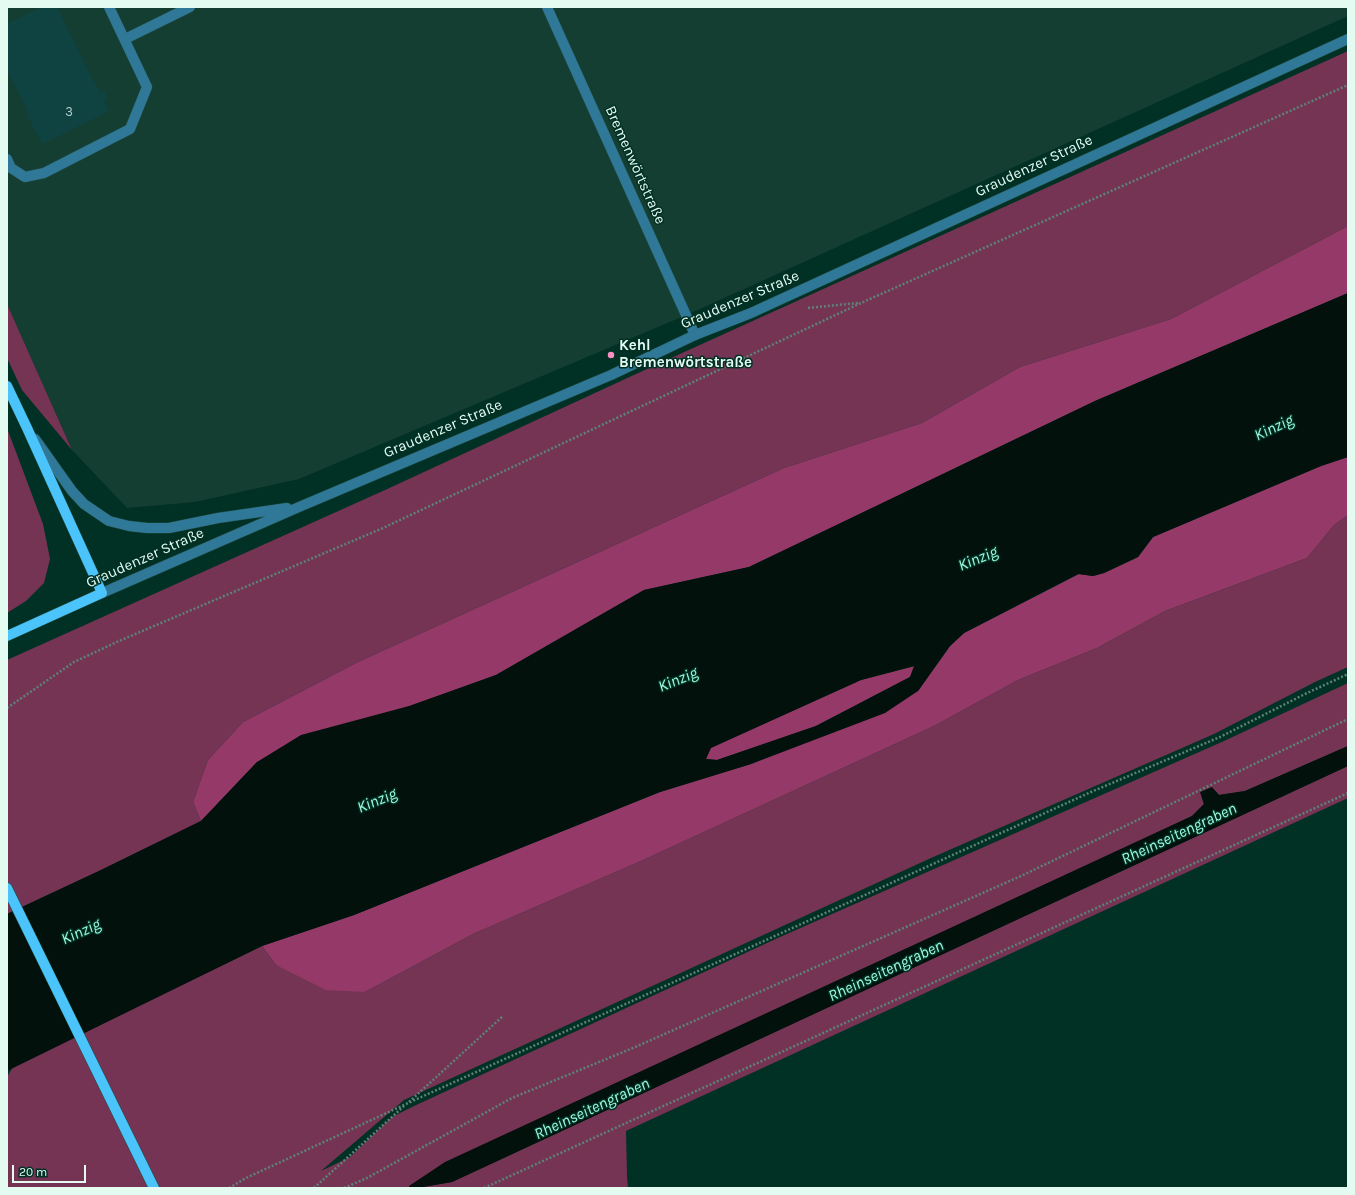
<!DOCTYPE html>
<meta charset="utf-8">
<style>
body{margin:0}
#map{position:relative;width:1355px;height:1195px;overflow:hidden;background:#013024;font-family:Karla,sans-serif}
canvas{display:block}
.frame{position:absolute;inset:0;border:8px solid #e4fbf2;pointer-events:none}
.scale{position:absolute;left:12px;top:1165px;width:74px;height:18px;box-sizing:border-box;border:2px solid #e4fbf2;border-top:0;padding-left:5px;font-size:12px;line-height:14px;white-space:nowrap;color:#e4fbf2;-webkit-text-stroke:3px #013024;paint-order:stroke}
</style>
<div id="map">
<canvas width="1355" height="1195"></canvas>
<div class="frame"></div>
<div class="scale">20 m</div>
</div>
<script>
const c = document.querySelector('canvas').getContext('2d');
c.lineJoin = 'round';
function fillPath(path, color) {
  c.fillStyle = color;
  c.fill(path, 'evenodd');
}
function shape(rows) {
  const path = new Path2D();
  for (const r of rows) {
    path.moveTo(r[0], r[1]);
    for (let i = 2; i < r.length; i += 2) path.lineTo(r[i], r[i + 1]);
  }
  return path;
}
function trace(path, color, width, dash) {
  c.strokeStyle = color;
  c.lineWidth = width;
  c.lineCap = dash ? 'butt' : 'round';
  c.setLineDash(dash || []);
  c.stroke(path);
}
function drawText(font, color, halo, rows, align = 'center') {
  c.font = font + ' Karla,sans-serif';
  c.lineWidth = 3;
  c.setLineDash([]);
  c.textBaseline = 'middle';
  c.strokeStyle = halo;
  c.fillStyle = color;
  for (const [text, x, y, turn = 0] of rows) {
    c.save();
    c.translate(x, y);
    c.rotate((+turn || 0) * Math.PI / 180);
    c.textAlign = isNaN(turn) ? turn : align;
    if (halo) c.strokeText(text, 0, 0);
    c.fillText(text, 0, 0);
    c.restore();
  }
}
fillPath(shape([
 [7,7,1348,7,1348,16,691,313,299,479,195,502,127,508,72,450,7,304]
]), '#153e33');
fillPath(shape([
 [1348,51,1348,226,1171,319,1020,367,922,423,784,468,358,662,243,722,208,760,193,802,201,821,101,870,7,914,7,660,385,490,649,368],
 [7,304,72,450,22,390,7,358],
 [7,428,43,524,50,559,44,583,26,601,7,613],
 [1348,515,1348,667,1315,682,1214,734,931,858,404,1100,321,1171,350,1157,392,1117,414,1106,780,937,1224,741,1348,683,1348,746,1245,791,1219,795,1215,791,1202,798,1204,804,1192,816,409,1186,410,1188,7,1188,7,1077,13,1067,262,946,276,965,365,992,473,934,641,861,934,726,1018,680,1097,648,1165,611,1307,558,1334,525],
 [1348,766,1348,798,626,1131,627,1176,628,1188,417,1188,452,1182]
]), '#753454');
fillPath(shape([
 [1348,226,1348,293,1095,401,749,567,644,590,496,675,257,762,201,821,193,802,208,760,243,722,358,662,784,468,922,423,1020,367,1171,319],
 [1348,457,1348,515,1334,525,1307,558,1165,611,1097,648,1018,680,934,726,641,861,473,934,365,992,326,990,276,965,262,946,354,915,660,792,751,764,918,691,950,646,964,633,1079,574,1093,576,1104,573,1138,557,1153,537,1321,466],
 [915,666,910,677,816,726,717,760,706,759,710,748,861,680]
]), '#953a68');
fillPath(shape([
 [1348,293,1348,457,1321,466,1153,537,1138,557,1104,573,1093,576,1078,574,964,633,950,646,918,691,885,713,751,764,660,792,354,915,262,946,7,1071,7,914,101,870,201,821,257,762,301,735,409,706,496,675,644,590,749,567,1095,401],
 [914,666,910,677,816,726,717,760,706,759,711,748,861,680],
 [1348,746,1348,766,452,1182,417,1188,410,1188,409,1186,445,1162,1192,816,1204,804,1200,792,1212,787,1219,795,1245,791]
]), '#02110c');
fillPath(shape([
 [41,7,57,7,93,81,94,81,100,92,104,90,108,99,104,101,109,111,42,144,27,114,29,113,7,70,7,24]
]), '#0f4341');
const service = shape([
 [547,7,695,335],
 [125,39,190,7],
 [7,159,11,168,25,177,44,173,130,129,147,87,109,7]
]);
const tertiary = shape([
 [35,439,72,491,84,504,109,521,129,526,147,528,169,528,218,518,287,508],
 [102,593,299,507,611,375,695,335,751,313,1348,39]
]);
const primary = shape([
 [7,386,27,428,102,593,7,636],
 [7,888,154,1188]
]);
trace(service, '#214c41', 11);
trace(tertiary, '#214c41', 11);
trace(primary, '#214c41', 11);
trace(shape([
 [808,308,858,303],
 [7,708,74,662,119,641,383,528,861,303,1348,85],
 [409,1102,503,1016],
 [229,1188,246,1178,406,1104,1091,792,1220,737,1305,694,1348,674],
 [314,1188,404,1106],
 [344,1188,367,1178,512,1098,633,1048,1021,876,1348,719],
 [484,1188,1348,793]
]), '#5d8277', 2.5, [2, 2]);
trace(service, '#307898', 10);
trace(tertiary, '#307898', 10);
trace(primary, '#4ac4fa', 10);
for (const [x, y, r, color] of [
 [611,355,4,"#fc8fc2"]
]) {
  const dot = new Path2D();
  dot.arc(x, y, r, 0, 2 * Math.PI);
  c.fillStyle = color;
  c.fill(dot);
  trace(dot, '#013024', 1.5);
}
drawText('13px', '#afcdc6', null, [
 ["3",69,112]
]);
drawText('15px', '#e4fbf2', '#013024', [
 ["Bremenwörtstraße",635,165,66],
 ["Graudenzer Straße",1034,166,-25],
 ["Graudenzer Straße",740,300,-23],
 ["Graudenzer Straße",443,429,-23],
 ["Graudenzer Straße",145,558,-24]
]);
drawText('bold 15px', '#e4fbf2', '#013024', [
 ["Kehl",619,346],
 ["Bremenwörtstraße",619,363]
], 'left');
drawText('italic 16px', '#9efadc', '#013024', [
 ["Kinzig",1274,428,-25],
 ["Kinzig",978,559,-22],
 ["Kinzig",678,680,-22],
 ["Kinzig",377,801,-22],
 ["Rheinseitengraben",1179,834,-25],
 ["Kinzig",81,932,-24],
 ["Rheinseitengraben",886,971,-25],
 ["Rheinseitengraben",592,1109,-25]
]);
</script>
